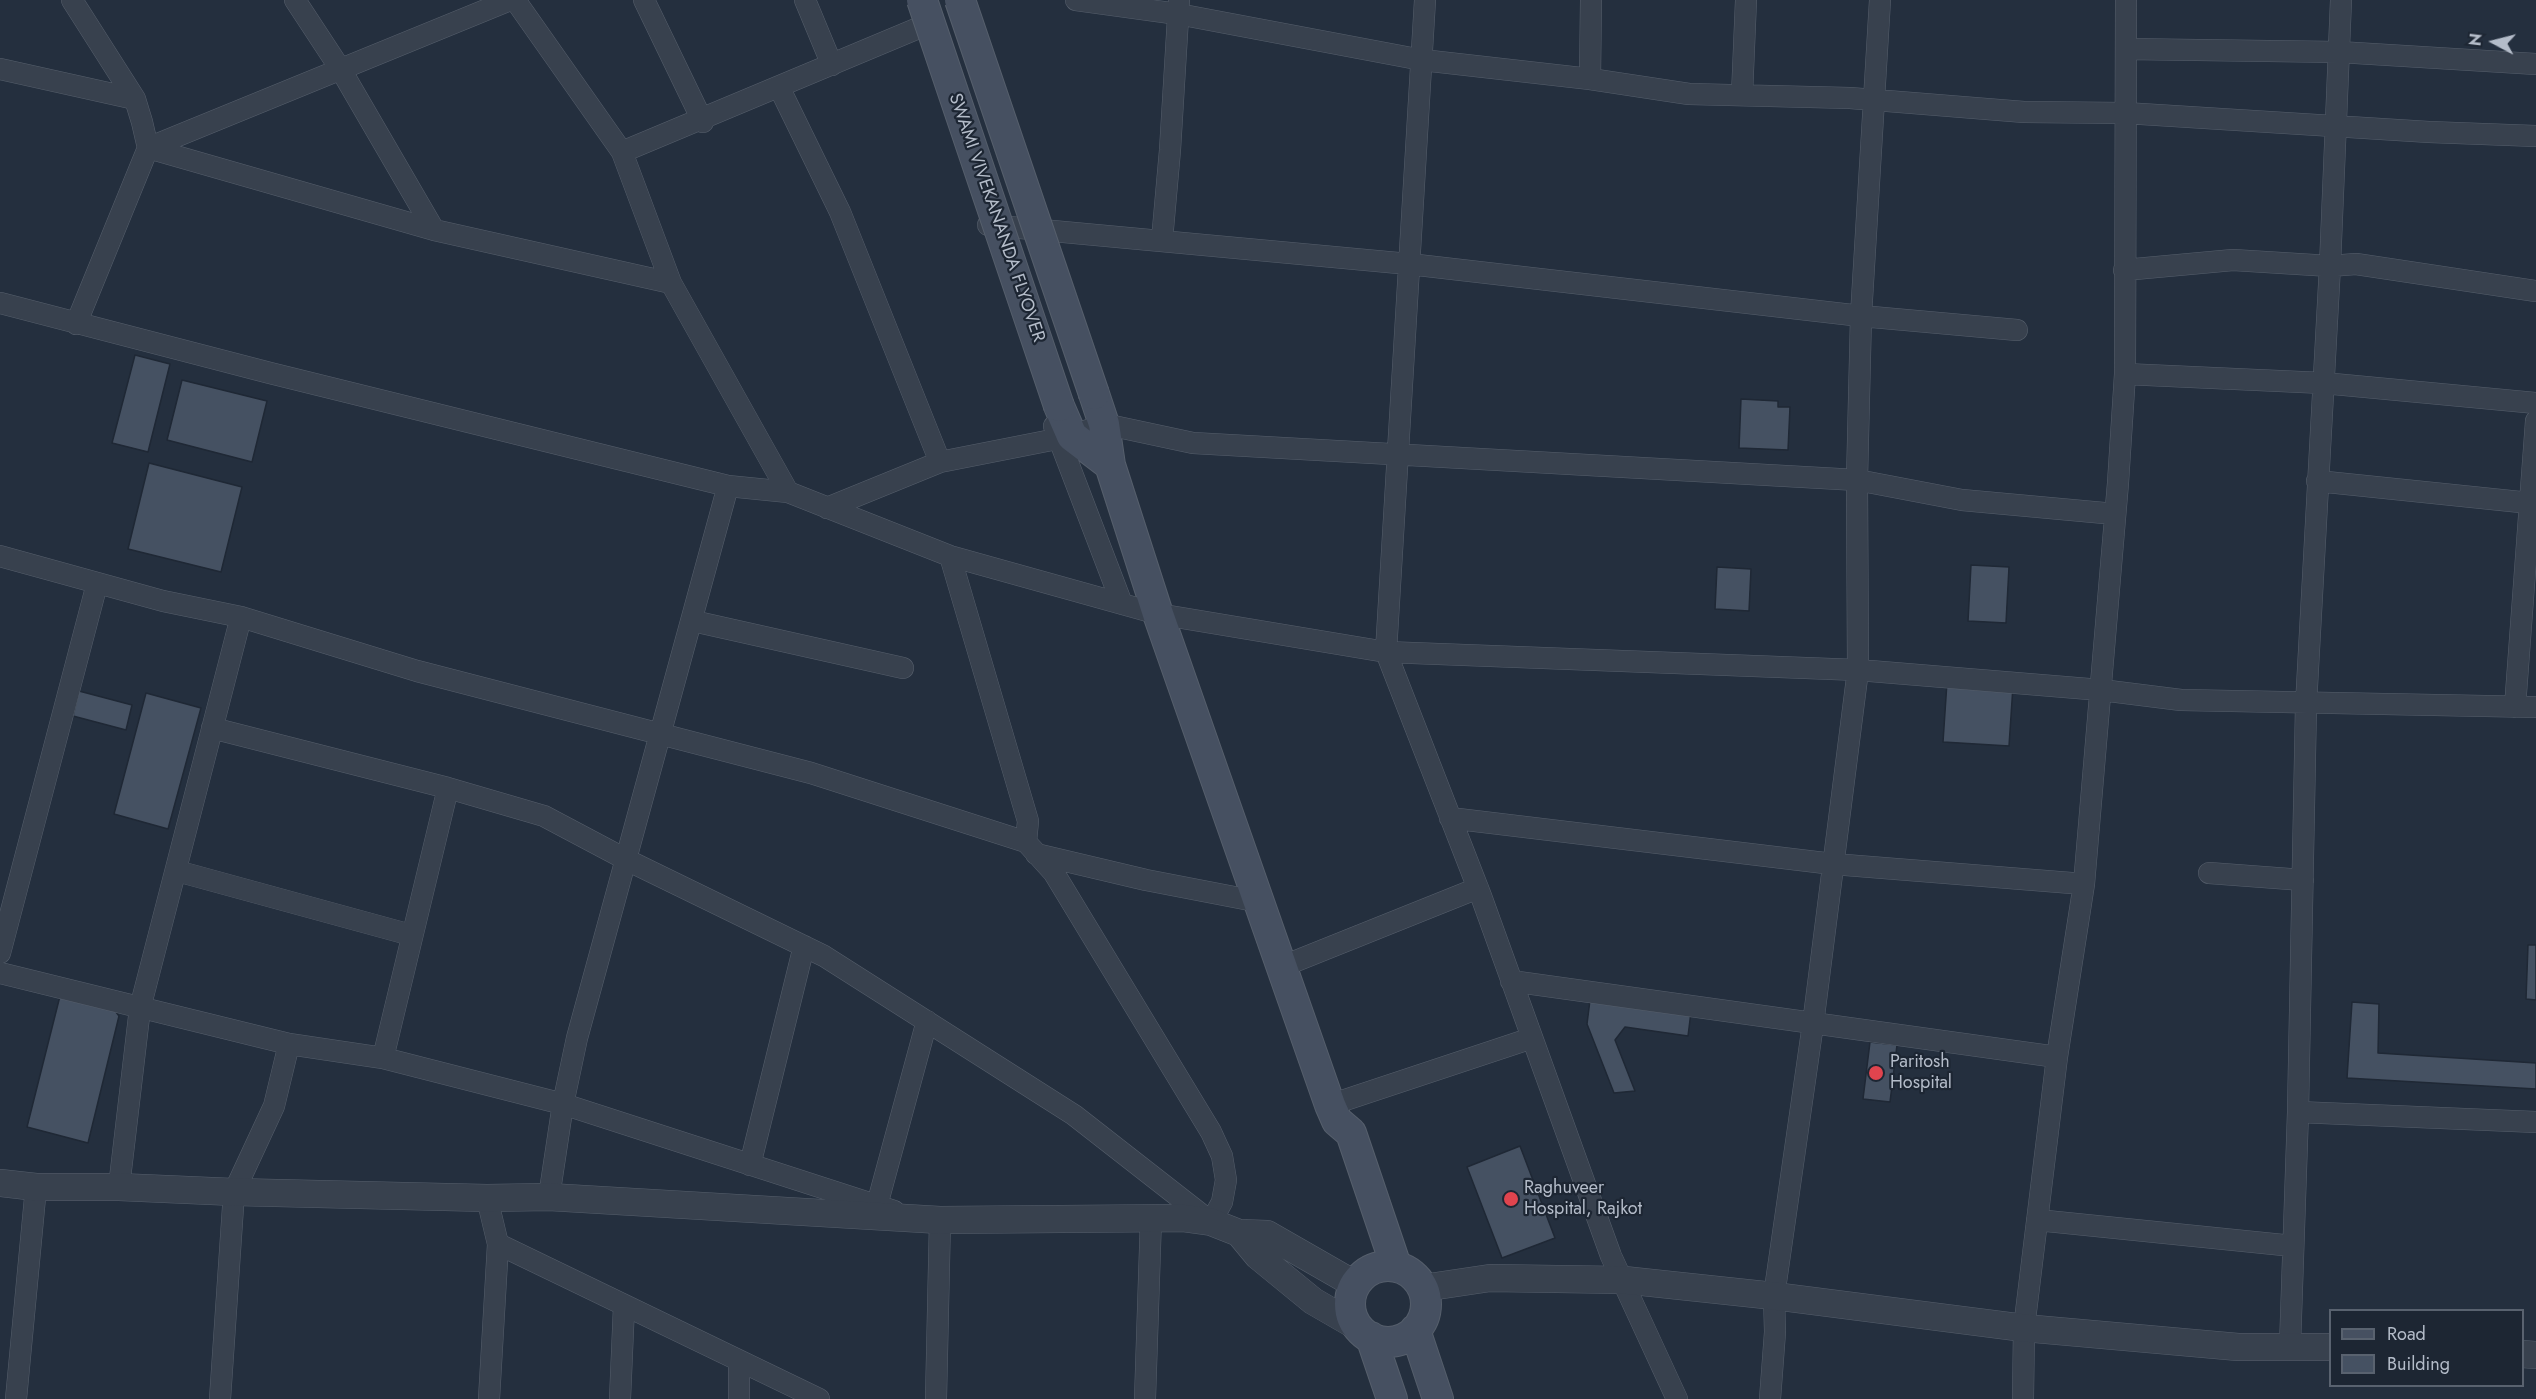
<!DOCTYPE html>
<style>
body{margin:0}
#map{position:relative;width:2536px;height:1399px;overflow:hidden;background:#242f3e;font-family:Jost,sans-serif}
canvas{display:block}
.legend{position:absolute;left:2329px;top:1309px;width:195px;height:78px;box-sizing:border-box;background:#1d2633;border:2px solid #59626f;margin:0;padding:8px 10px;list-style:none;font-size:18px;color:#b4bcc9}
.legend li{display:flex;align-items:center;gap:12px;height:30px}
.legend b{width:30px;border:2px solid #59626f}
.north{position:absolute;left:2464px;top:12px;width:60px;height:60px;-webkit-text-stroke:4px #1d2633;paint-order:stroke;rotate:277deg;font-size:16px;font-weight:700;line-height:24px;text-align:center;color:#b4bcc9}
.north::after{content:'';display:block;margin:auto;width:21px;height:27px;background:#b4bcc9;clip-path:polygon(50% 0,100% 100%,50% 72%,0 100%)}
</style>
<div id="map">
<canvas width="2536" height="1399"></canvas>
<ul class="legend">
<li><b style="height:8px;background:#465061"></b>Road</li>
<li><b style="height:16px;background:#455162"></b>Building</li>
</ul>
<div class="north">N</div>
</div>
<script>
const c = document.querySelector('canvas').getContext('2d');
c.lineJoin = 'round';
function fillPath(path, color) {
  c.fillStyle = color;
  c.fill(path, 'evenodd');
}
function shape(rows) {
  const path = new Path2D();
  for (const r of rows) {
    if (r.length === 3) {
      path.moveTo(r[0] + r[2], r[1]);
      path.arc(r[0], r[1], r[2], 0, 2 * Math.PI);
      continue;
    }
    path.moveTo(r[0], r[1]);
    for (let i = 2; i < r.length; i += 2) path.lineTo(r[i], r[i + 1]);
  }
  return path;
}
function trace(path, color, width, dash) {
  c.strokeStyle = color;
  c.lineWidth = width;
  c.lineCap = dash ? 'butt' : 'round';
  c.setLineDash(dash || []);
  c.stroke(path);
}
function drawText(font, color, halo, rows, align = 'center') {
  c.font = font + ' Jost,sans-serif';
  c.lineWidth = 4.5;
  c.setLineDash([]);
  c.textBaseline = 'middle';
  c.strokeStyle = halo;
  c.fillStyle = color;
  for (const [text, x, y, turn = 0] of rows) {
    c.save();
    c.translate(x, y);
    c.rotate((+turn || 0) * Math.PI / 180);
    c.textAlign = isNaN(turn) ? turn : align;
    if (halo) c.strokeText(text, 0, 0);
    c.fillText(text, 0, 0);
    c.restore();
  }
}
const building = shape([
 [135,355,170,364,148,452,112,443,135,355],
 [182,380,267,401,252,462,167,440,182,380],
 [1741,399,1778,401,1778,407,1790,407,1788,450,1739,448,1741,399],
 [149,463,242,487,221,572,128,549,149,463],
 [1971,565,2009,567,2006,623,1968,621,1971,565],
 [1717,567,1751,569,1749,611,1715,609,1717,567],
 [1947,682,2013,686,2009,746,1943,742,1947,682],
 [79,691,132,705,126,730,73,716,79,691],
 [146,693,201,708,168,829,114,814,146,693],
 [2528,945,2536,945,2536,1000,2526,999,2528,945],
 [61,992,110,1004,119,1016,88,1143,27,1127,61,992],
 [1590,1000,1691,1012,1688,1036,1625,1027,1615,1040,1635,1091,1614,1093,1587,1024,1590,1000],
 [2352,1002,2379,1004,2378,1053,2536,1063,2536,1089,2347,1078,2352,1002],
 [1870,1042,1897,1045,1890,1102,1863,1099,1870,1042],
 [1520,1146,1555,1238,1502,1258,1467,1167,1520,1146]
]);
fillPath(building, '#455162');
trace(building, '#1f2835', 1.5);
const minor = shape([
 [72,0,135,99],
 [295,0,341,70,434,230],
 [515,0,622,152,671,283,788,492],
 [644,0,703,122],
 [805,0,832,65],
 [1076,0,1178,14,1422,60,1590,79,1689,94,1850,98,2024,112,2125,113,2429,132,2536,136],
 [1425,0,1386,652,1481,896,1611,1256,1677,1399],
 [2126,49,2339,52,2536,64],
 [0,69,135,99,142,122,148,148,76,324],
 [1590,79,1591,0],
 [779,87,840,212,940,462],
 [1742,95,1746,0],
 [148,148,434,230,671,283],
 [148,148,510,0],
 [622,152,916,29],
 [988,225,1409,264,1861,316,2017,330],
 [1162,240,1170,150,1179,1],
 [2124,270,2233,260,2330,266,2356,264,2536,291],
 [0,303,270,373,728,486,788,492,950,556,1158,614,1386,652,1858,670,2101,690,2181,700,2536,707],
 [2125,374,2323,383,2536,403],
 [1054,426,1122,604],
 [2317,481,2530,503],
 [827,508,940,462,1072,436,1104,424,1193,443,1857,480,1962,500,2115,514],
 [0,556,163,601,241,617,417,671,811,773,1026,842,1054,873,1211,1132,1222,1156,1226,1180,1222,1202,1211,1222,1074,1115,824,956,627,860,544,816,448,788,212,728],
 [950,556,1028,821,1026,842],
 [693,621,903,668],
 [2515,707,2536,421],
 [1450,818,1833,864,2084,884],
 [1036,854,1146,880,1260,902],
 [177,871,411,935],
 [2209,873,2303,880],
 [0,953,97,584],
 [1281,967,1478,888],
 [0,973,289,1044,383,1058,563,1104,894,1211],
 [1511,981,2057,1057],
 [383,1058,448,788],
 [1330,1105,1532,1038],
 [2298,1112,2536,1122],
 [750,1165,804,946],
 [119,1187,140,1008,241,617],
 [549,1197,563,1104,577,1038,728,486],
 [487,1198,498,1244,489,1399],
 [877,1205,927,1021],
 [2037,1220,2293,1246],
 [498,1244,819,1399],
 [2290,1346,2298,1112,2306,705,2330,266,2341,0],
 [16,1399,36,1187],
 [220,1399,234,1192,274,1106,289,1044],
 [620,1399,624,1306],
 [739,1399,739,1362],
 [936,1399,940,1220],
 [1145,1399,1151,1218],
 [1770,1399,1775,1332,1774,1296,1813,1024,1858,670,1857,480,1861,316,1880,0],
 [2023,1399,2024,1328,2057,1057,2084,884,2118,483,2125,374,2126,0]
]);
const tertiary = shape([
 [0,1183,36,1187,119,1187,234,1192,487,1198,549,1197,940,1220,1182,1218,1211,1222,1239,1233,1267,1234,1356,1285],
 [1239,1233,1258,1256,1313,1301,1358,1327],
 [1423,1288,1490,1278,1624,1280,1774,1296,2024,1328,2238,1347,2330,1347],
 [2522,1354,2536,1355]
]);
const secondary = shape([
 [1094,394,1104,424,1110,465,1158,614,1330,1105,1337,1121,1351,1133,1396,1266],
 [1059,406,1072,436,1110,465],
 [1388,1304,38],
 [1415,1330,1438,1399],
 [1371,1337,1392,1399]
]);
trace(minor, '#565f6c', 22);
trace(tertiary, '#565f6c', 28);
trace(secondary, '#565f6c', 32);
trace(minor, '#38414e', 21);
trace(tertiary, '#38414e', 27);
trace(secondary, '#465061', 30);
const secondaryBridge = shape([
 [922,0,1059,406],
 [960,0,1094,394]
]);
trace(secondaryBridge, '#565f6c', 32, []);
trace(secondaryBridge, '#465061', 30);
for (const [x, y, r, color] of [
 [1876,1073,8,"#e0444e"],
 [1511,1199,8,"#e0444e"]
]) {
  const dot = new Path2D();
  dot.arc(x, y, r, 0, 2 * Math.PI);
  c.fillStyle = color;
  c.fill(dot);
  trace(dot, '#1d2633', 2);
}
drawText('18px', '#b4bcc9', '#1d2633', [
 ["SWAMI VIVEKANANDA FLYOVER",996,218,71]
]);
drawText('18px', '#b4bcc9', '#1d2633', [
 ["Paritosh",1890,1063],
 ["Hospital",1890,1084],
 ["Raghuveer",1524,1189],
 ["Hospital, Rajkot",1524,1210]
], 'left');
</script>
